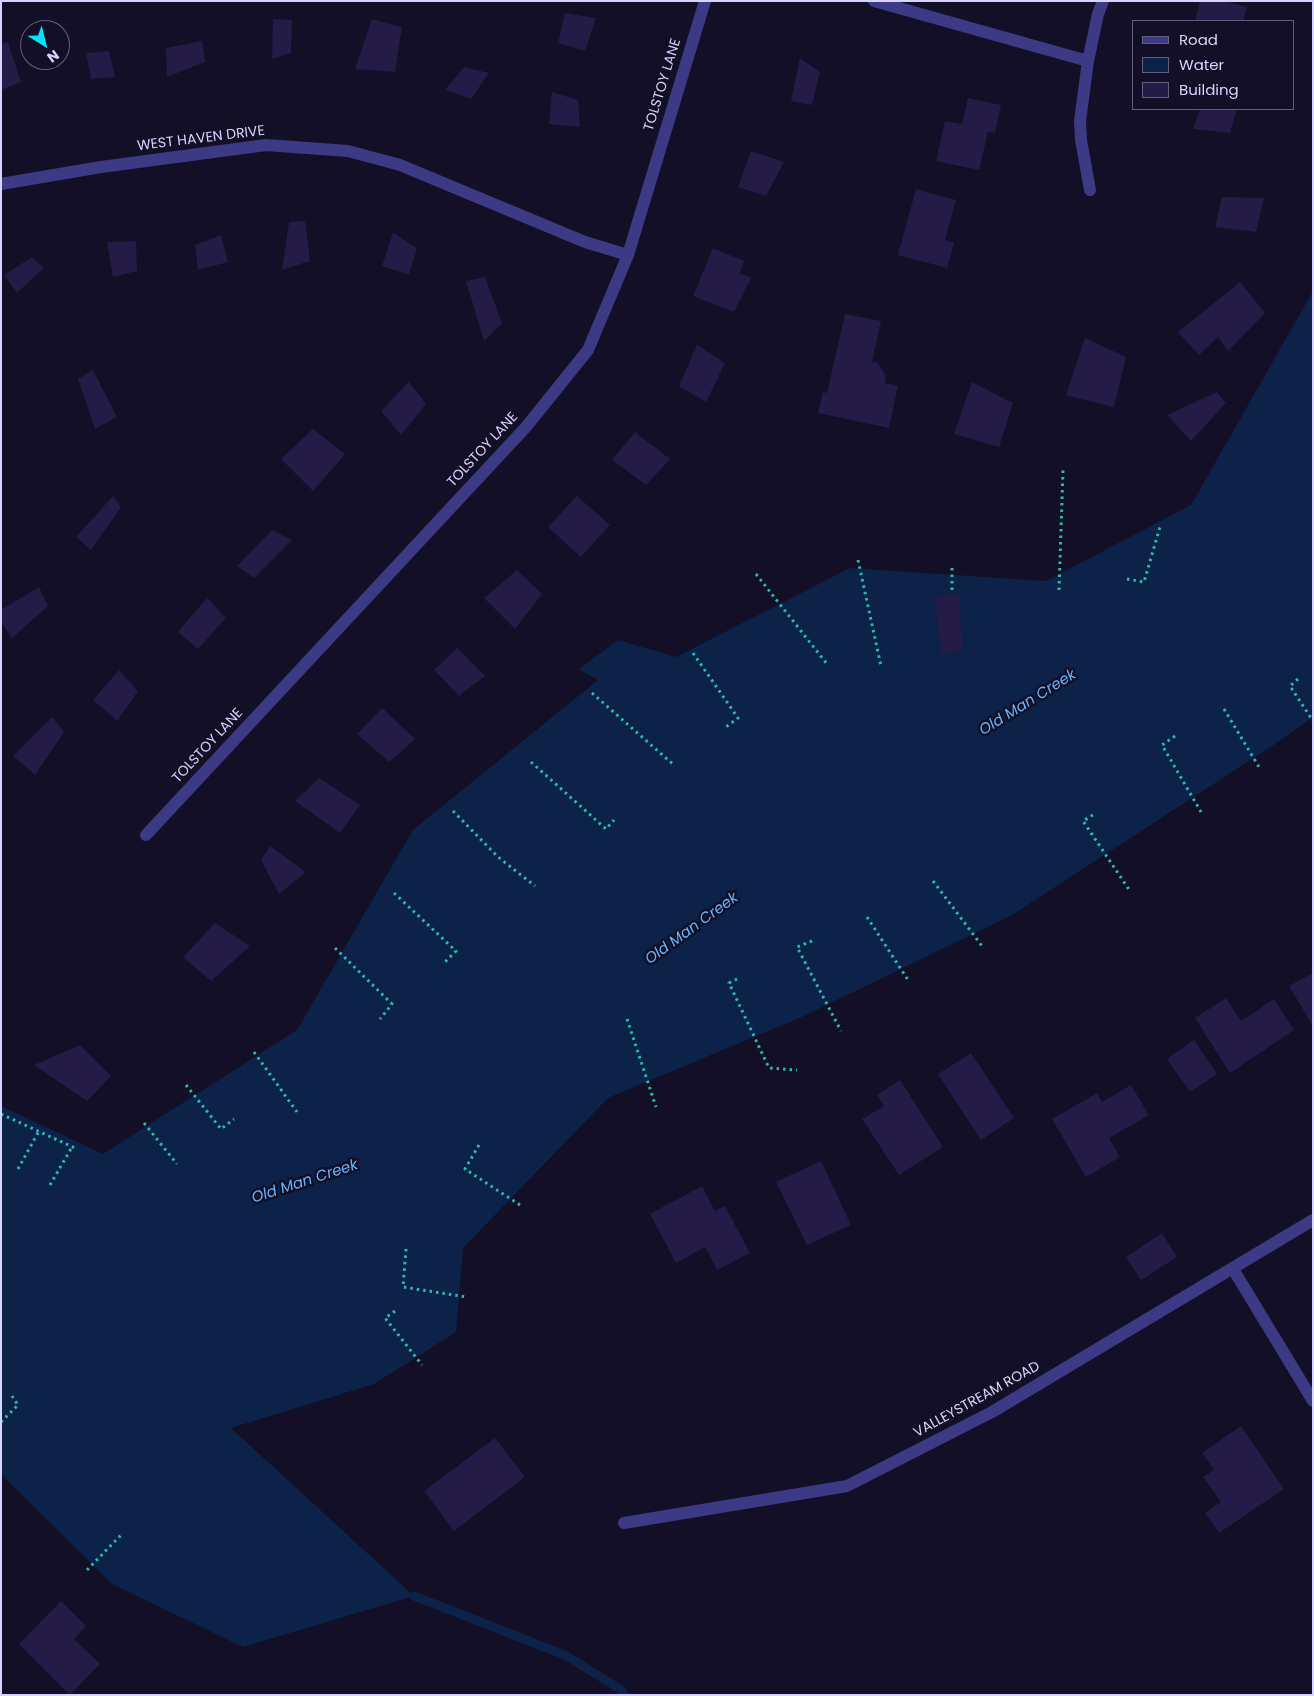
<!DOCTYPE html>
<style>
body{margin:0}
#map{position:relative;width:1314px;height:1696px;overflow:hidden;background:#130f26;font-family:Poppins,sans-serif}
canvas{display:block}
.frame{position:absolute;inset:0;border:2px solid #d9d4ff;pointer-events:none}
.legend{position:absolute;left:1132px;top:20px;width:162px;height:90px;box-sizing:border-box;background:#130f26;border:1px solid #625e7d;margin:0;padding:6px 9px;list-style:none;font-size:15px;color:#d9d4ff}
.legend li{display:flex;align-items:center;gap:10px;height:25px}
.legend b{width:25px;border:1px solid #625e7d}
.north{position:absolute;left:20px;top:20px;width:50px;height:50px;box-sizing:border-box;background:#130f26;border:1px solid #625e7d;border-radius:50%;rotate:144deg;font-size:14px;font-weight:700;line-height:20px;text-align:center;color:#d9d4ff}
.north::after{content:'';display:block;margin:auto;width:18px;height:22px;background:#00e5ff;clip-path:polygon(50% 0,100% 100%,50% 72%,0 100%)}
</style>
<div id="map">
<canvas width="1314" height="1696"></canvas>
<div class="frame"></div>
<ul class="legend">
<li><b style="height:6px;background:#3d3a85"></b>Road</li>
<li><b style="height:14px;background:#0c2248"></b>Water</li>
<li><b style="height:14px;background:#241b47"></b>Building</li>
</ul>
<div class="north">N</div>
</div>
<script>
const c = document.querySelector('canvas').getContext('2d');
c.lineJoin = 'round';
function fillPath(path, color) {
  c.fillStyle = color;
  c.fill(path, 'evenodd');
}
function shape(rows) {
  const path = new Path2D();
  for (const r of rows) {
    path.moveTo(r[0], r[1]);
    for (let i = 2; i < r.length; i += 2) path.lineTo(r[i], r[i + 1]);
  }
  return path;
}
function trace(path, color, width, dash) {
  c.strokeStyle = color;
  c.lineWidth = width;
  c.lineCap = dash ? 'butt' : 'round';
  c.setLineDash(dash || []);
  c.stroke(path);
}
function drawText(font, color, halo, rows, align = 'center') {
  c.font = font + ' Poppins,sans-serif';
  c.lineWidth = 5;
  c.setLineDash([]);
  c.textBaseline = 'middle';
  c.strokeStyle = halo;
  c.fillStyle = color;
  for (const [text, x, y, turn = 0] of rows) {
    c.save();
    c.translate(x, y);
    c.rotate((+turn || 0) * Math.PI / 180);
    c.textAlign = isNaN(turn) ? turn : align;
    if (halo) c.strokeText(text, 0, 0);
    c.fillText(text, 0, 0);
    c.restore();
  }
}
fillPath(shape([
 [1313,291,1313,717,1275,744,1012,915,804,1016,608,1098,463,1248,456,1332,374,1384,231,1428,414,1596,243,1647,112,1584,1,1474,1,1106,103,1154,297,1030,413,830,598,680,579,669,618,640,676,657,850,568,1046,581,1191,505]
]), '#0c2248');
trace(shape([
 [414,1596,565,1655,620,1689,624,1695]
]), '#0c2248', 9);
fillPath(shape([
 [1200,1,1224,1,1247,7,1243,21,1195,21],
 [565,13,596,18,585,51,558,43],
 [273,19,292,20,291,53,272,59],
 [372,19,402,27,395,72,355,69],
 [202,41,205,62,167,77,166,48],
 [8,42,21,82,1,90,1,44],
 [109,51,115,77,91,79,86,53],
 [800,58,820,72,812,105,791,101],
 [464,67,489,73,471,99,445,90],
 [552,92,578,100,580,127,549,124],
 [968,98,1001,105,995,133,988,132,979,170,936,161,945,121,962,124],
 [1200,109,1237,109,1230,133,1193,129],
 [751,151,784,162,766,196,738,187],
 [916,189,956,200,945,240,954,243,947,268,898,255],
 [1222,197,1264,198,1256,232,1215,227],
 [305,221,310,261,282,270,289,222],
 [393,233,417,248,409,275,382,266],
 [221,235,228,262,198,270,195,245],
 [136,241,137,271,113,277,107,242],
 [713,248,744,261,740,273,751,278,734,312,693,296],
 [32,257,44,268,17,293,4,275],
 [485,277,502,323,484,341,466,281],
 [1240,282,1265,313,1228,351,1218,337,1199,355,1178,332],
 [845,314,881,321,872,362,878,363,886,376,885,383,898,386,889,428,818,413,823,392,827,393],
 [1085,338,1126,357,1114,407,1066,395],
 [697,345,725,363,706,402,679,386],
 [93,370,117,417,95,429,78,379],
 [409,382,426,404,401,435,381,411],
 [972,382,1013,403,999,447,954,434],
 [1217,392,1226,403,1191,441,1167,415],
 [313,429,345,454,313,491,281,459],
 [635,432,670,459,646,485,612,460],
 [113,496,121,507,91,550,76,537],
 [577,496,610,525,581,557,548,527],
 [272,530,292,540,254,578,237,566],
 [517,570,542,594,515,629,484,598],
 [39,587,48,606,12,638,1,622,1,610],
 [959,594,963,650,942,655,934,598],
 [207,598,226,618,198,649,178,632],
 [457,648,485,676,459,696,434,670],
 [119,670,138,691,117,721,93,700],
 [382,708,415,739,389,762,357,734],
 [52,717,64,732,35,775,13,756],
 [319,778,360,805,340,833,295,801],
 [270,846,306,872,279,894,261,860],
 [215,923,250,946,211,981,183,957],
 [1313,973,1313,1026,1289,986],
 [1226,998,1241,1021,1274,999,1294,1030,1230,1073,1195,1018],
 [1194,1040,1217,1074,1190,1092,1167,1059],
 [80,1045,111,1076,87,1101,34,1065],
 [971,1053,1014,1118,981,1140,938,1074],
 [900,1080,943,1147,899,1175,862,1119,884,1106,877,1095],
 [1131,1085,1149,1115,1109,1138,1120,1157,1086,1177,1052,1119,1097,1093,1102,1102],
 [821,1161,851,1225,807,1245,776,1182],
 [702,1186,715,1211,725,1206,750,1253,717,1270,705,1247,676,1263,650,1214],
 [1162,1233,1177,1257,1141,1280,1126,1257],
 [1241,1426,1284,1489,1219,1533,1205,1513,1221,1502,1203,1477,1214,1470,1202,1453],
 [495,1438,525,1477,454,1531,424,1491],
 [61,1601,86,1626,74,1639,100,1664,70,1695,19,1644]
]), '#241b47');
trace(shape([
 [858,560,881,666],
 [952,568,952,592],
 [756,574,827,664],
 [1127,579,1144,582,1160,527],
 [1059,590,1063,470],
 [693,653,738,718,726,727],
 [1298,679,1290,686,1313,721],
 [592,693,675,766],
 [1224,709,1259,767],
 [1175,736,1162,745,1201,812],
 [531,762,606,829,614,820],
 [453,811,498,857,535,886],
 [1093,815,1083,821,1130,891],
 [933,881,982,946],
 [394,893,456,951,445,962],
 [867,917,908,980],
 [812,941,797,947,841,1031],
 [335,948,392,1004,380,1019],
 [737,979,729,983,769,1068,797,1070],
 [627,1019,656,1107],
 [254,1052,297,1112],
 [186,1085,221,1129,234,1119],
 [1,1114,77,1149],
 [144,1123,177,1164],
 [479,1145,465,1169,520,1205],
 [18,1169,39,1131],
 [50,1185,72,1147],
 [406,1249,403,1287,467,1297],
 [395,1311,385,1318,422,1365],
 [1,1422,18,1405,12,1396],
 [87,1570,123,1533]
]), '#2fb8b0', 3, [2.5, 4]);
trace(shape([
 [874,1,1088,61],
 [1,184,101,167,266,145,348,151,400,165,585,242,628,255],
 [1090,190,1081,140,1080,121,1088,61,1098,14,1103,1],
 [146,835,526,427,588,350,628,255,705,1],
 [1233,1269,1313,1401],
 [624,1523,847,1486,992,1412,1313,1220]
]), '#3d3a85', 12);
drawText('14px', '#d9d4ff', '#130f26', [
 ["TOLSTOY LANE",663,85,-73],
 ["WEST HAVEN DRIVE",201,139,-7],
 ["TOLSTOY LANE",483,450,-47],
 ["TOLSTOY LANE",208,746,-47],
 ["VALLEYSTREAM ROAD",977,1400,-29]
]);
drawText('italic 15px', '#62b6ff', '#130f26', [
 ["Old Man Creek",1028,703,-32],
 ["Old Man Creek",692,929,-36],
 ["Old Man Creek",305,1182,-18]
]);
</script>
